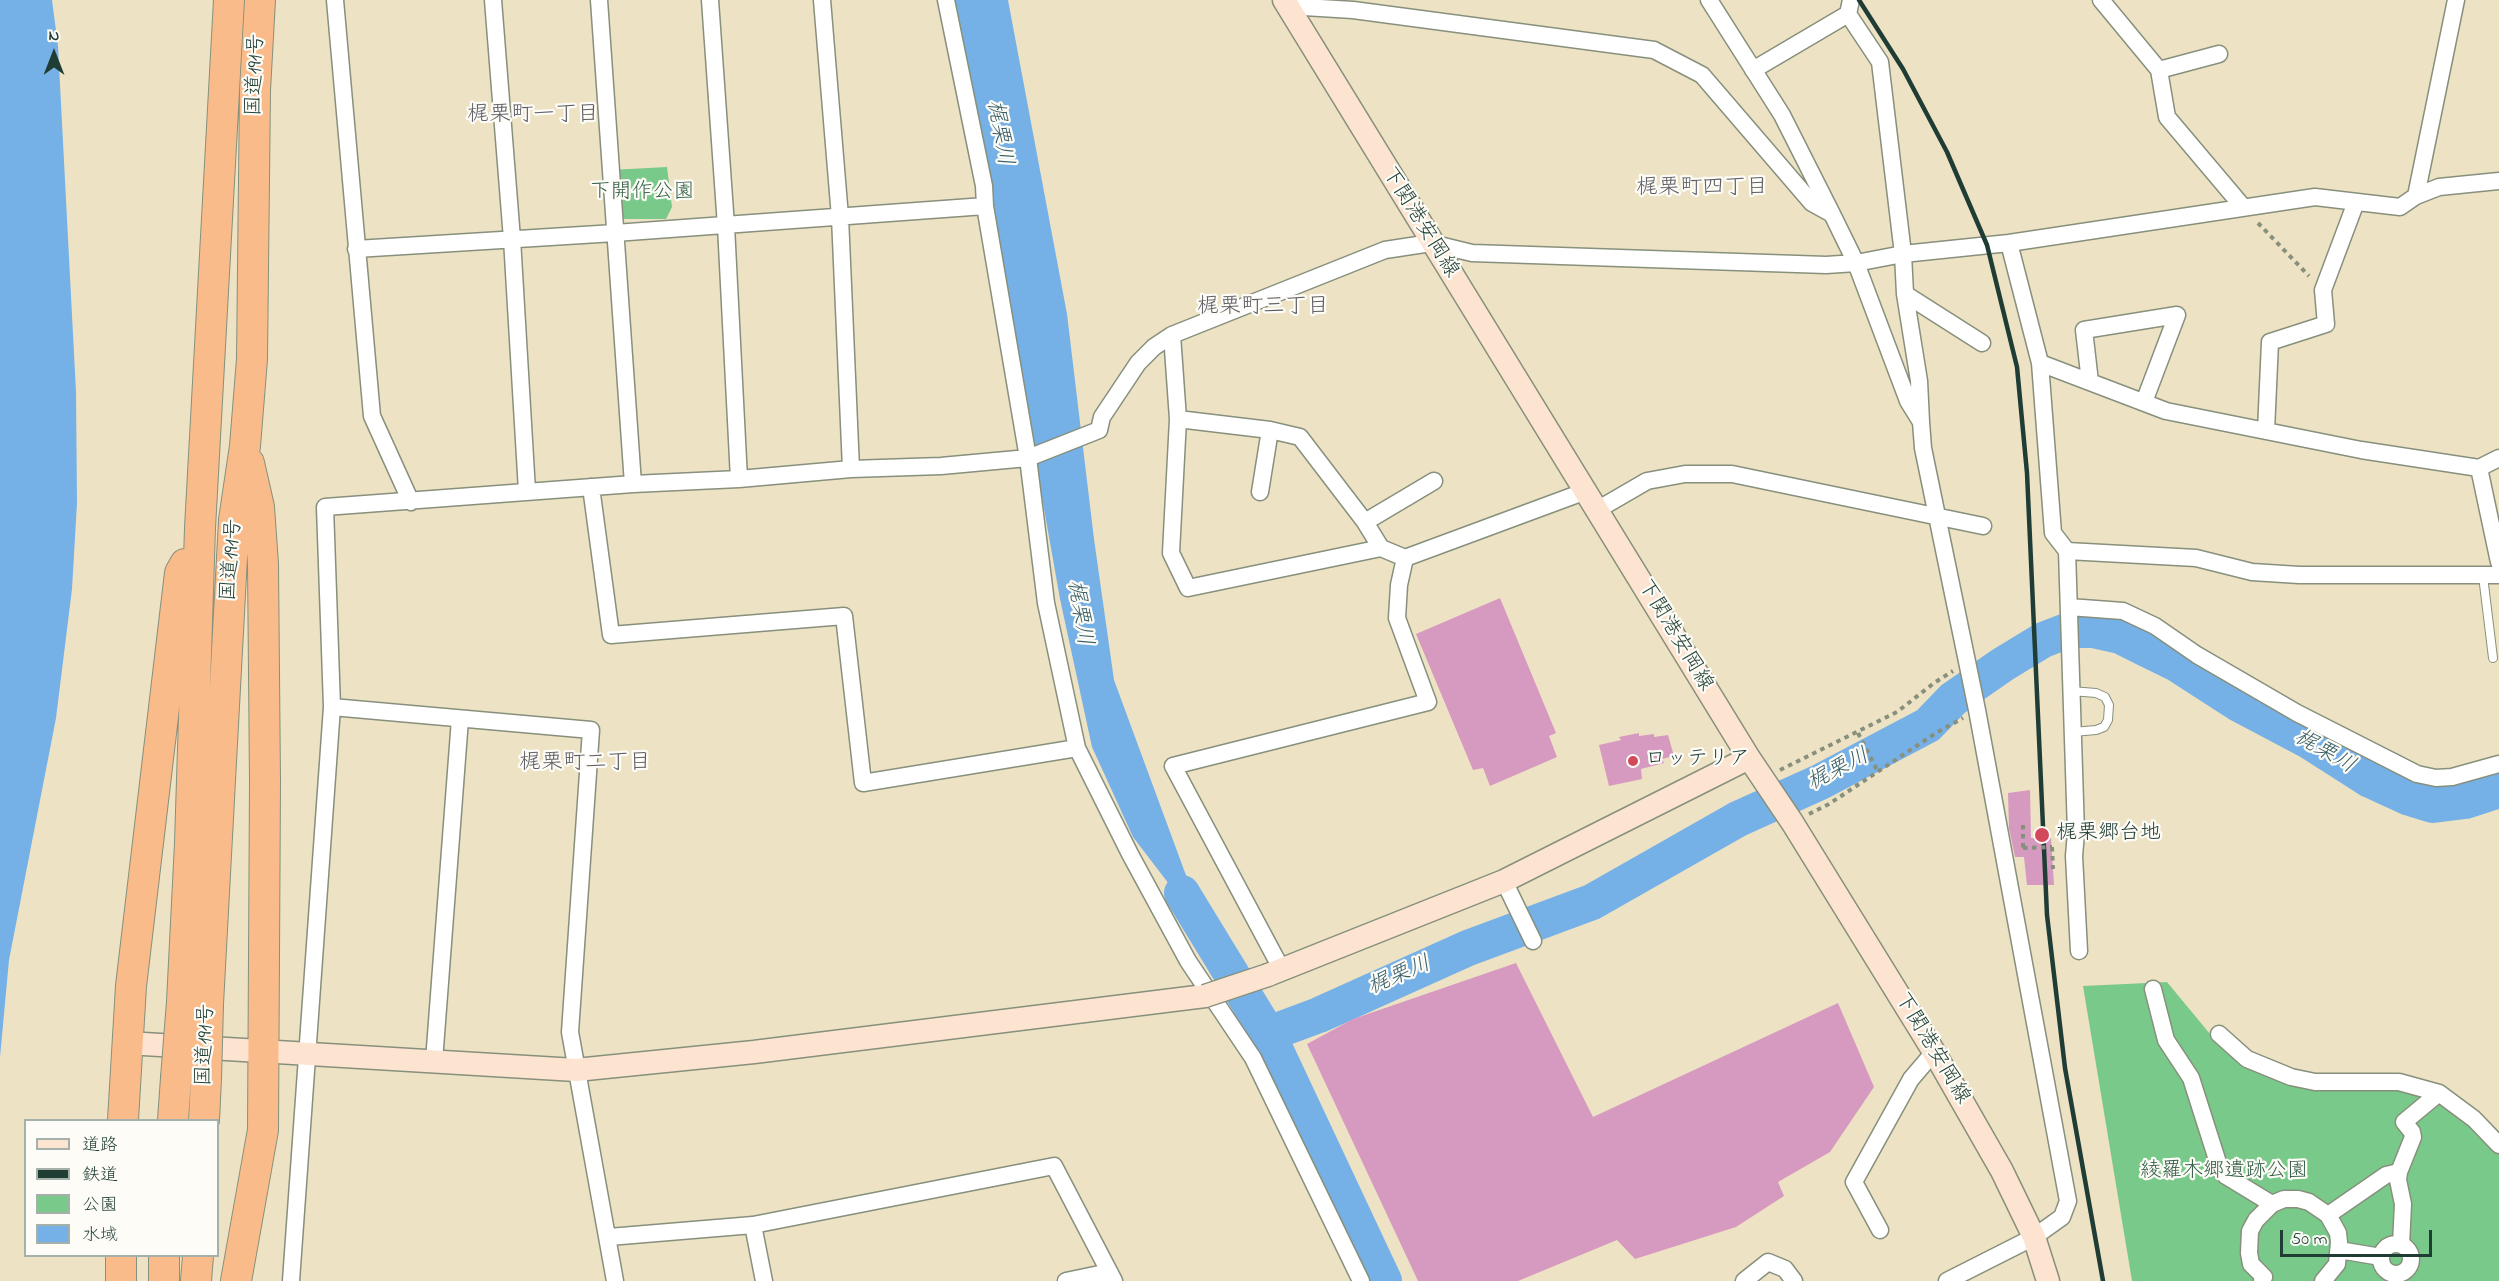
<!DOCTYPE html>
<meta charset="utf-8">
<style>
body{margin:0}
#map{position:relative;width:2499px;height:1281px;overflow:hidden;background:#eee2c4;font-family:"Indie Flower","Klee One",sans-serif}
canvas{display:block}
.legend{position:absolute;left:24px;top:1119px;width:195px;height:138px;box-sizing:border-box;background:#fdfcf7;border:2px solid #a4b0a9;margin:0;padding:8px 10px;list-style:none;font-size:18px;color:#1f3d34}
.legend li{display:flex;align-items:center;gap:12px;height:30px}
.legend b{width:30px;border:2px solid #a4b0a9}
.north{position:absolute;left:24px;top:24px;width:60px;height:60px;-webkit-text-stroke:4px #fdfcf7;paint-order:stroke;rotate:0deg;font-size:16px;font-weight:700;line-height:24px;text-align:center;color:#1f3d34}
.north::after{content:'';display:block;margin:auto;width:21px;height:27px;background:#1f3d34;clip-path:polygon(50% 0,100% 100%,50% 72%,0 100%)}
.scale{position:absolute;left:2280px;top:1230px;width:152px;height:27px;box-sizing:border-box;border:3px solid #1f3d34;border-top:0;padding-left:8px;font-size:18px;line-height:21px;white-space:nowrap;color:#1f3d34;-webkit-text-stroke:4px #fdfcf7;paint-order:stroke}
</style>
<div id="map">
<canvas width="2499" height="1281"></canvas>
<ul class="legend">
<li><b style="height:8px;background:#fde4d1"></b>道路</li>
<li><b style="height:8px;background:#1f3d34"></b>鉄道</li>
<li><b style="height:16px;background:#79ca8a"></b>公園</li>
<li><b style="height:16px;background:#75b1e7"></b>水域</li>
</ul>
<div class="north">N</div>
<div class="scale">50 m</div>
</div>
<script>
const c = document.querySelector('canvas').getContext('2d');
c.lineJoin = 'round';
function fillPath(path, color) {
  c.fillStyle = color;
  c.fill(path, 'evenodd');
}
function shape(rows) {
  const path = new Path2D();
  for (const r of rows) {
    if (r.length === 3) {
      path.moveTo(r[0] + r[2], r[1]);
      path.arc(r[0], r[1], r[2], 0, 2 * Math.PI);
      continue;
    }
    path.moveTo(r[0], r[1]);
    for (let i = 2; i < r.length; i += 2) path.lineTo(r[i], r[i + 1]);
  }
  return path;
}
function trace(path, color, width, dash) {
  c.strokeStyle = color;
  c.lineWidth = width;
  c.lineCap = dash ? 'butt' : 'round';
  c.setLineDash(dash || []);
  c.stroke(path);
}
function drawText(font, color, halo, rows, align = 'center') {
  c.font = font + ' "Indie Flower","Klee One",sans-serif';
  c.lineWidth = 4.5;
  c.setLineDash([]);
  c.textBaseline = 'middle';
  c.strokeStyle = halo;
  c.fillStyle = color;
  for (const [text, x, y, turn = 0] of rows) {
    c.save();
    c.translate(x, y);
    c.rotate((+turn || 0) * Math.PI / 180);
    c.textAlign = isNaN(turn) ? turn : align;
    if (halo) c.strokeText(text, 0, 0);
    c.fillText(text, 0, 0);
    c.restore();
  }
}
fillPath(shape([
 [667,167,672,207,666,219,620,219,610,170],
 [2167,982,2210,1034,2238,1058,2274,1077,2412,1089,2444,1104,2491,1144,2499,1154,2499,1281,2132,1281,2083,986]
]), '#79ca8a');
fillPath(shape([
 [0,0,52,0,58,46,76,392,77,503,72,589,56,718,9,960,0,1057],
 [954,0,1008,0,1067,314,1094,539,1114,680,1208,935,1133,837,1092,747,1060,599]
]), '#75b1e7');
trace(shape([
 [1182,893,1268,1034,1384,1281],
 [1268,1034,1319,1015,1468,948,1592,902,1738,819,1820,782,1928,725,1953,699,2002,665,2043,640,2069,630,2093,630,2120,636,2140,646,2177,664,2239,704,2309,741,2370,780,2407,797,2433,805,2465,801,2499,790]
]), '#75b1e7', 36);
fillPath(shape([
 [1500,598,1556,733,1549,736,1557,757,1490,786,1483,768,1473,770,1416,634],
 [1639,733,1639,736,1654,734,1654,737,1668,735,1674,756,1662,759,1664,763,1641,769,1642,779,1609,786,1599,745,1621,740,1619,737],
 [2030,790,2031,838,2051,838,2054,885,2027,885,2024,857,2015,857,2009,828,2008,793],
 [1516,963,1593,1117,1838,1003,1874,1087,1830,1152,1778,1182,1784,1196,1736,1227,1635,1259,1617,1240,1518,1281,1418,1281,1307,1044,1353,1019]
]), '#d69ac0');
const lane = shape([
 [2483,576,2493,658],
 [2071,691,2096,693,2105,697,2109,705,2108,720,2104,727,2096,730,2073,732]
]);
const street = shape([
 [335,0,372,416,411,502],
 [493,0,512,239,527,491],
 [599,0,633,484],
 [710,0,726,226,739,479],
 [822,0,840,217,851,469],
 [946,0,984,186,985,206,1028,458,1046,603,1077,748,1130,854,1188,961,1253,1058,1361,1281],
 [1709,0,1782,115,1832,214,1856,263,1908,401,1921,422,1923,448,1977,710,2068,1201,2062,1217,2034,1237,1947,1281],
 [1851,0,1848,14,1880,62,1903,254,1905,294,1919,381,1921,422],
 [2101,0,2159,70,2167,117,2243,207],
 [1287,6,1353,10,1654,50,1702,75,1812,203,1832,214],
 [1753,70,1848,14],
 [2159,70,2219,54],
 [2416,196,2456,0],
 [2009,243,2040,363,2053,533,2067,551,2076,833,2074,856,2079,951],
 [356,249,615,233,985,206],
 [1905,294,1982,343],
 [1172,335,1178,419,1171,553,1188,588,1381,548,1405,558,1399,585,1397,618,1428,702,1173,766,1282,970],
 [2040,363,2166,411,2361,450,2479,468,2499,458],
 [2090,382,2084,330,2177,315,2144,402],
 [1178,419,1270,430,1300,437,1365,522,1381,548],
 [2266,431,2270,342,2326,324,2323,290,2356,202],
 [2479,468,2499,562],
 [591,487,611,635,844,616,863,783,1077,748],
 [1260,492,1270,430],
 [1597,510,1647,481,1685,474,1732,474,1983,526],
 [1365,522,1434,481],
 [2067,551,2196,558,2252,572,2299,575,2499,575],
 [1405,558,1586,491],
 [2069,607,2123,611,2155,626,2197,655,2297,713,2417,774,2436,778,2452,777,2499,764],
 [332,707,591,730,570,1032,615,1281],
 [1504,881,1533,941],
 [2153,989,2166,1040,2191,1078,2220,1169,2226,1176,2272,1204],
 [2219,1034,2247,1059,2291,1077,2315,1082,2399,1082,2439,1093,2474,1119,2499,1145],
 [434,1061,460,719],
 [2328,1215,2386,1175,2399,1172],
 [753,1225,764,1281],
 [1880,1230,1854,1182,1911,1079,1934,1052],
 [609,1237,753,1225,1054,1166,1114,1281],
 [2396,1259,15],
 [2401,1245,2403,1204,2398,1180,2399,1172,2413,1137,2412,1132,2404,1122,2439,1093],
 [2339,1250,2381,1257],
 [291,1281,332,707,325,507,633,484,739,479,851,469,941,466,1028,458,1099,430,1102,417,1138,363,1154,347,1172,335,1385,250,1431,243,1472,253,1826,265,1856,263,1903,254,2009,243,2315,197,2400,207,2416,196,2439,187,2499,181],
 [1066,1281,1109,1272],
 [1744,1281,1768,1262,1785,1269,1794,1281],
 [2262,1281,2264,1277,2251,1264,2249,1253,2250,1231,2256,1220,2272,1204,2284,1199,2298,1199,2309,1202,2328,1215,2338,1233,2339,1242,2337,1264,2323,1281]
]);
const secondary = shape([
 [1284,0,1749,758,1792,822,1934,1052,2002,1171,2034,1237,2048,1281],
 [1268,975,1504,881,1749,758],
 [127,1043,576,1070,754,1052,1205,996]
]);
const highway = shape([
 [182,1002,190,843,200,528,229,0],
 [208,1004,234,520,245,446,252,359,255,90,260,0],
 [123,1120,131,986,180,573,185,564],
 [173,1120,176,1078],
 [204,1120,206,1079],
 [121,1281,121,1256],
 [164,1281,164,1256],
 [196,1281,198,1256],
 [236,1281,263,1130,265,782,263,564,259,507,249,463]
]);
trace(lane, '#86907c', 10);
trace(street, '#86907c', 19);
trace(secondary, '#86907c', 25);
trace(highway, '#86907c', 32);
trace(shape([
 [2258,223,2309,276],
 [1858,733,1878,772],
 [1780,770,1897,712,1934,683,1953,671],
 [1809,814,1829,804,1936,733,1963,718],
 [2023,825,2023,848],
 [2052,847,2053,869]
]), '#86907c', 4, [4.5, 4.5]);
trace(lane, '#fff', 8);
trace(street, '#fff', 16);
trace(secondary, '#fde4d1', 22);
trace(highway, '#fabb8b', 30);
trace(shape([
 [1859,0,1903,69,1947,152,1987,245,2017,367,2027,473,2047,915,2065,1068,2103,1281]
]), '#1f3d34', 4.5);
const secondaryBridge = shape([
 [1205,996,1268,975]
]);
const highwayBridge = shape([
 [176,1078,182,1002],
 [206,1079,208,1004]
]);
trace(secondaryBridge, '#86907c', 25, []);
trace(highwayBridge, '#86907c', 32, []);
trace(shape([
 [2023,848,2052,847]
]), '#86907c', 4, [4.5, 4.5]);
trace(secondaryBridge, '#fde4d1', 22);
trace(highwayBridge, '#fabb8b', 30);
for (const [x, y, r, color] of [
 [1633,761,6,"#d1495b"],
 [2042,835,8,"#d1495b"]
]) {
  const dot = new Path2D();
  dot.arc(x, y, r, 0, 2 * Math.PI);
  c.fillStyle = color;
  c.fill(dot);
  trace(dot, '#fdfcf7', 2);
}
drawText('21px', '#1f3d34', '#fdfcf7', [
 ["国道191号",257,75,-88],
 ["下関港安岡線",1419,223,58],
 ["国道191号",233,560,-86],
 ["下関港安岡線",1674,636,59],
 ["国道191号",207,1045,-88],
 ["下関港安岡線",1931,1049,59]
]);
drawText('21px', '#36604a', '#fdfcf7', [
 ["下開作公園",642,194],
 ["綾羅木郷遺跡公園",2224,1173]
]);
drawText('21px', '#1f3d34', '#fdfcf7', [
 ["ロッテリア",1645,761],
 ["梶栗郷台地",2056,835]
], 'left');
drawText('22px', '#5f5e65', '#fdfcf7', [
 ["梶栗町一丁目",533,116],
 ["梶栗町四丁目",1702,189],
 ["梶栗町三丁目",1263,308],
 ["梶栗町二丁目",585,764]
]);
drawText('italic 22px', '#39606a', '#fdfcf7', [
 ["梶栗川",998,133,80],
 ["梶栗川",1078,613,81],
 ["梶栗川",2324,753,30],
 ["梶栗川",1839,771,-27],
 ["梶栗川",1400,977,-23]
]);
</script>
